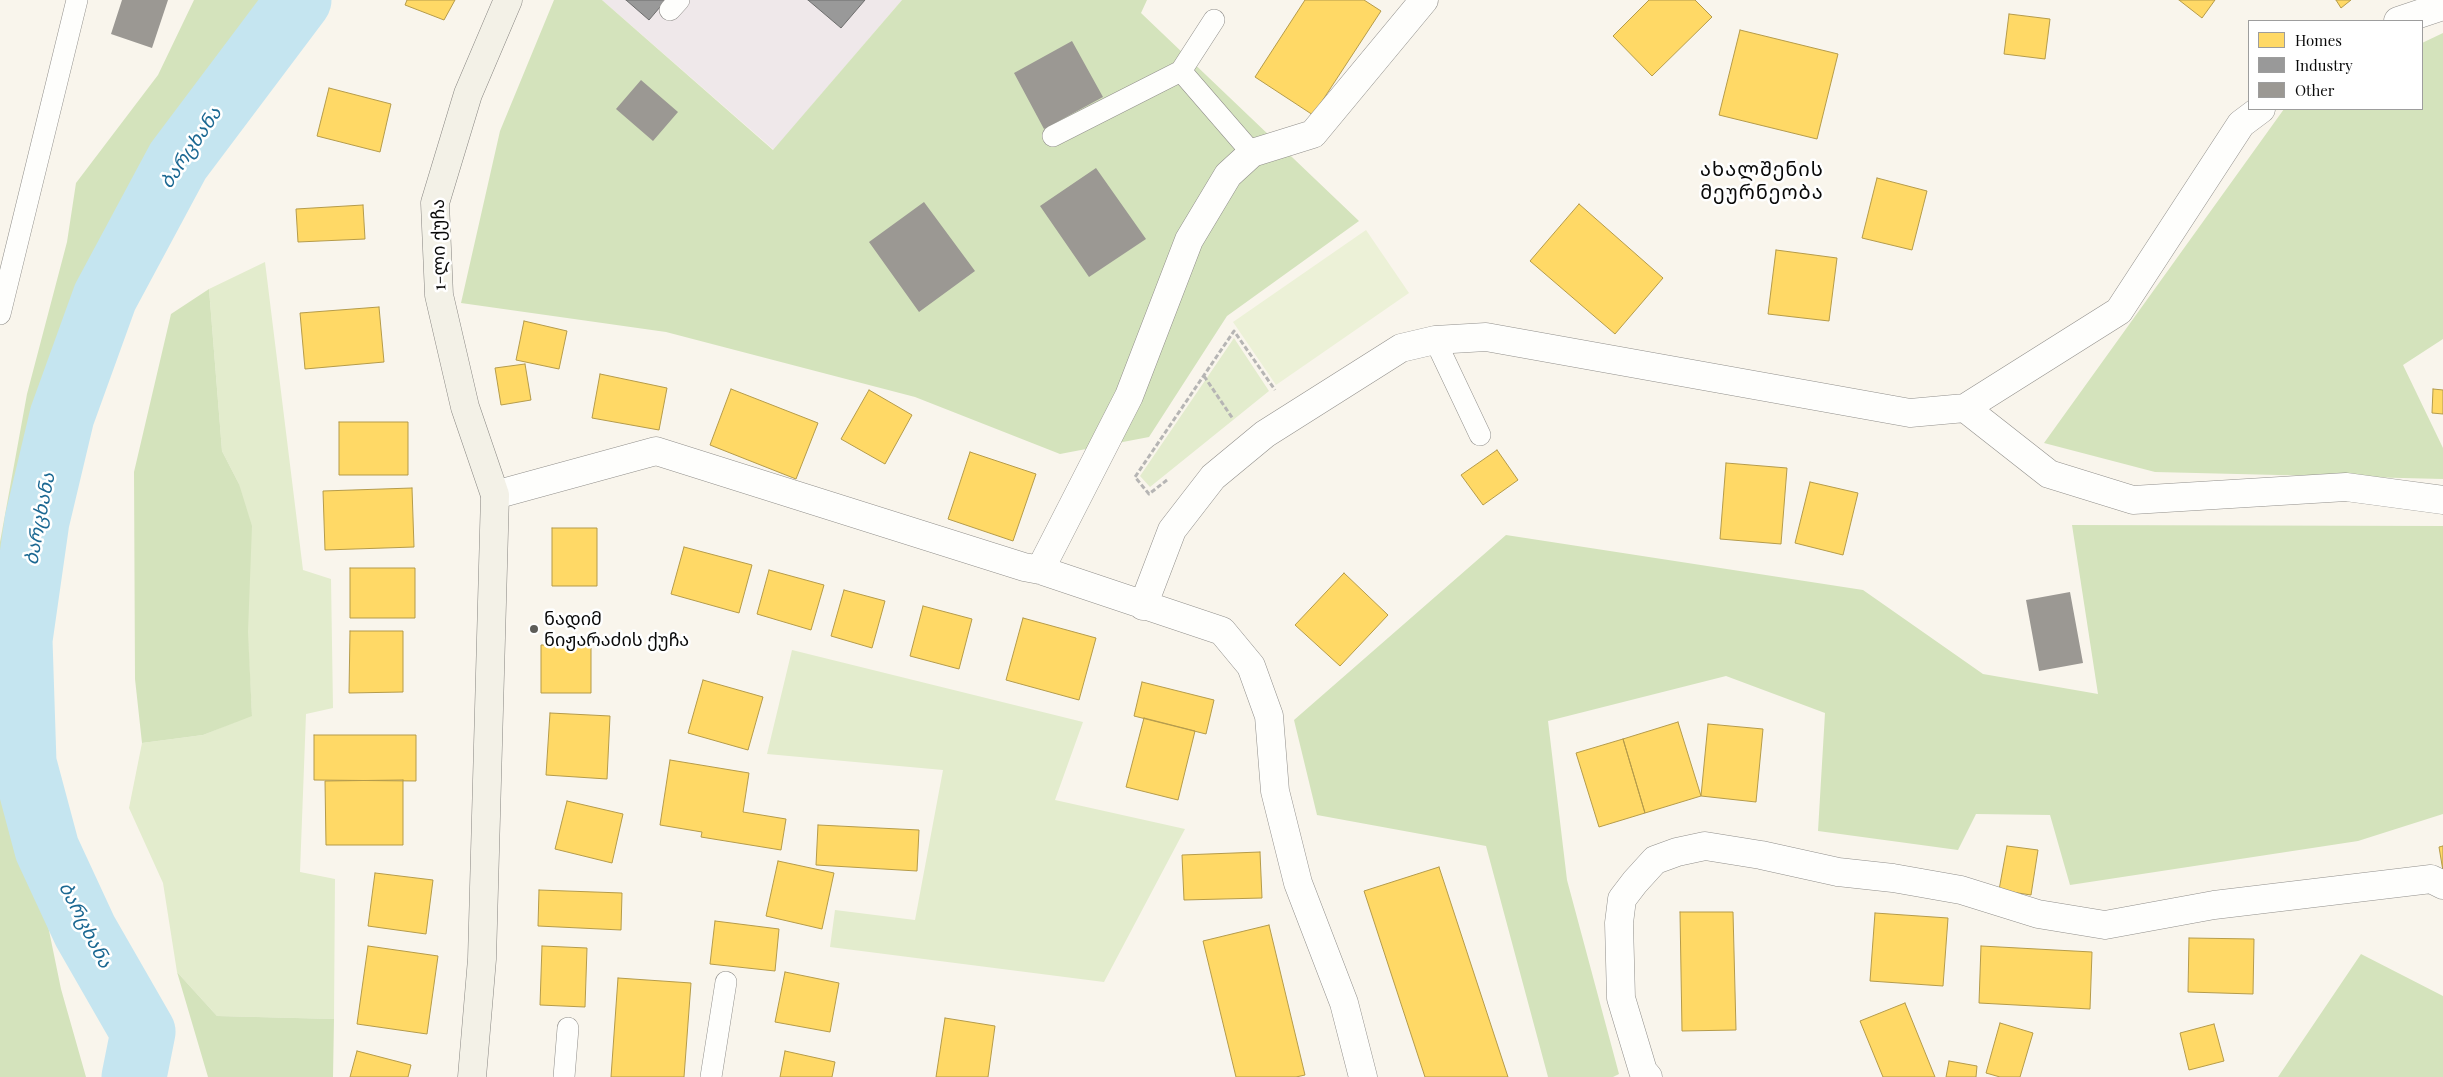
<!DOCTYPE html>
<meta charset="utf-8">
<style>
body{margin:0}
#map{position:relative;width:2443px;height:1077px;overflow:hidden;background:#f9f5ec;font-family:"Playfair Display",serif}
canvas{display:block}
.legend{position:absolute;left:2248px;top:20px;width:175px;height:90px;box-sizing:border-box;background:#fff;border:1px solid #9d9d9d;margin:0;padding:6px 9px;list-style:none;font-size:15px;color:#090909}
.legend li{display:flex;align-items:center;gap:10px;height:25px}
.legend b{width:25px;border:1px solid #9d9d9d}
</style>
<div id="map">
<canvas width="2443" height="1077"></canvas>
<ul class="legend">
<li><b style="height:14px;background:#ffd966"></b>Homes</li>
<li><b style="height:14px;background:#999"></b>Industry</li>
<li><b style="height:14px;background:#9b9893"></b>Other</li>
</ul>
</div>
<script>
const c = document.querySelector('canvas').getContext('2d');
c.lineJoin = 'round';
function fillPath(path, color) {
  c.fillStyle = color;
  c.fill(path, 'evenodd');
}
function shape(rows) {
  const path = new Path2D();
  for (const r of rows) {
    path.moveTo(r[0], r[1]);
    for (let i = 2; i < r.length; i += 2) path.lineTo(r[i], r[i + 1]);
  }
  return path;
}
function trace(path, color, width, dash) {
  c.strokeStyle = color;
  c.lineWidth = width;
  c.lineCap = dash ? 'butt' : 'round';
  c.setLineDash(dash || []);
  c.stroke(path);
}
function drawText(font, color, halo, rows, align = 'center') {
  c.font = font + ' "Playfair Display","Noto Sans Georgian",serif';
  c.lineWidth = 5;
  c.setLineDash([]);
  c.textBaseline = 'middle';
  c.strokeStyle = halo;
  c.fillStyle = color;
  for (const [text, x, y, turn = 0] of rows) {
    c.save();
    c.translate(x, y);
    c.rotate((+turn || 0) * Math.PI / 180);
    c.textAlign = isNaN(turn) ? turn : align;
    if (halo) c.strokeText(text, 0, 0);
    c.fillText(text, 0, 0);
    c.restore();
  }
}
fillPath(shape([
 [602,0,902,0,774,150]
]), '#efe8ea');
fillPath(shape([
 [265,262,303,570,331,579,333,708,306,714,300,872,335,879,334,1019,217,1016,177,972,163,883,129,808,142,743,203,735,252,715,239,484,222,451,209,289],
 [1234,338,1269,391,1150,487,1140,476],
 [792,650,1083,722,1055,800,1185,829,1104,982,830,947,835,910,915,920,943,770,767,754]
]), '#e3eccd');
fillPath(shape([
 [194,0,267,0,85,287,42,462,7,649,0,643,0,542,27,394,67,242,76,183,158,75],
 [554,0,602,0,773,150,902,0,1147,0,1141,13,1359,221,1227,316,1149,437,1060,454,915,397,666,332,461,303,500,131],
 [2443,33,2443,339,2403,365,2443,448,2443,479,2155,472,2044,443,2284,109,2422,109,2422,43],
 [209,289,222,451,239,484,252,526,248,632,252,716,203,735,142,743,135,679,134,472,171,314],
 [2072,525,2443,526,2443,814,2358,841,2070,885,2050,815,1976,814,1958,850,1818,831,1825,713,1726,676,1548,721,1567,880,1619,1074,1613,1077,1548,1077,1486,846,1317,815,1294,720,1506,535,1863,590,1983,674,2098,694],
 [18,791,38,877,61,989,86,1077,0,1077,0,793],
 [2361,954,2443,996,2443,1077,2278,1077],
 [177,972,217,1016,334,1019,333,1077,208,1077]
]), '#d4e3bc');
fillPath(shape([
 [1366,230,1409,293,1276,385,1233,322]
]), '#ecf1d7');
const homes = shape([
 [407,0,455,0,444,20,405,5,407,0],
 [1305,0,1364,0,1381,11,1313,115,1255,77,1305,0],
 [1649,0,1695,0,1712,17,1652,76,1613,36,1649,0],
 [2179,0,2215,0,2202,18,2179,0],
 [2336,0,2351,0,2341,8,2336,0],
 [2009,14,2050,19,2045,59,2004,54,2009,14],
 [1740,30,1838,54,1817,139,1719,115,1740,30],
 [329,88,391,104,380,152,317,136,329,88],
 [1877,178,1927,191,1912,250,1862,238,1877,178],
 [1579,204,1663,278,1615,334,1530,261,1579,204],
 [363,205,365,239,298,242,296,209,363,205],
 [1776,250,1837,258,1829,321,1768,314,1776,250],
 [379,307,384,362,305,369,300,313,379,307],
 [524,321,567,331,559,369,516,360,524,321],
 [525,364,531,400,501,405,495,368,525,364],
 [600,374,667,388,659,430,592,418,600,374],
 [731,389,818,423,796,479,710,445,731,389],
 [2433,389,2443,390,2443,414,2432,413,2433,389],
 [869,390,912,415,885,464,841,439,869,390],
 [339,422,408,422,408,475,339,475,339,422],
 [1497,450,1518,480,1483,505,1461,475,1497,450],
 [970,452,1036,474,1013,541,948,519,970,452],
 [1726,463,1787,468,1781,544,1720,539,1726,463],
 [1810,482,1858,493,1843,555,1795,543,1810,482],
 [412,488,414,547,325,550,323,491,412,488],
 [552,528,597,528,597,586,552,586,552,528],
 [684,547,752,565,739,613,671,594,684,547],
 [350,568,415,568,415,618,350,618,350,568],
 [769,570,824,585,811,630,757,614,769,570],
 [1344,573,1388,615,1340,666,1295,625,1344,573],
 [844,590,885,601,872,648,831,636,844,590],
 [923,606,972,619,959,669,910,656,923,606],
 [1023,618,1096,638,1079,700,1006,680,1023,618],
 [350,631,403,631,403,692,349,693,350,631],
 [591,644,591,693,541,693,541,645,591,644],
 [703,680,763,697,748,750,688,733,703,680],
 [1142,682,1214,700,1206,734,1134,716,1142,682],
 [550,713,610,716,607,779,546,775,550,713],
 [1144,718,1195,731,1178,800,1126,787,1144,718],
 [1678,722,1701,796,1645,813,1623,739,1678,722],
 [1708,724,1763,729,1756,802,1701,796,1708,724],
 [314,735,416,735,416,781,314,780,314,735],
 [1623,739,1645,813,1599,827,1576,753,1623,739],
 [670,760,749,773,743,812,786,819,781,850,701,837,702,832,660,825,670,760],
 [403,780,403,845,326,845,325,781,403,780],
 [567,801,623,814,612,863,555,849,567,801],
 [818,825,919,830,917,871,816,865,818,825],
 [2007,846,2038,850,2031,895,1999,890,2007,846],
 [2443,846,2443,871,2439,847,2443,846],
 [1260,852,1262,898,1184,900,1182,855,1260,852],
 [778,861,834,873,822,929,766,916,778,861],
 [1439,867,1508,1077,1425,1077,1364,891,1439,867],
 [375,873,433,880,426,934,368,926,375,873],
 [539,890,622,893,621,930,538,926,539,890],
 [1680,912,1733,912,1736,1030,1682,1031,1680,912],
 [1875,913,1948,918,1943,986,1870,981,1875,913],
 [715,921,779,929,775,971,710,964,715,921],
 [1269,925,1305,1075,1296,1077,1236,1077,1203,941,1269,925],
 [2189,938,2254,939,2253,994,2188,992,2189,938],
 [368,946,438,956,427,1034,357,1024,368,946],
 [542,946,587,948,585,1007,540,1005,542,946],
 [1981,946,2092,952,2090,1009,1979,1003,1981,946],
 [785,972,839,983,830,1032,775,1022,785,972],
 [618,978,691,983,684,1077,611,1077,618,978],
 [1905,1003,1935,1077,1883,1077,1860,1021,1905,1003],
 [945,1018,995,1026,988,1077,936,1077,945,1018],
 [2000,1023,2033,1033,2020,1077,2000,1077,1986,1073,2000,1023],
 [2214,1024,2224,1061,2189,1070,2180,1033,2214,1024],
 [357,1051,411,1065,408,1077,350,1077,357,1051],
 [785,1051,835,1062,832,1077,780,1077,785,1051],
 [1949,1061,1977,1066,1976,1077,1946,1077,1949,1061]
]);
fillPath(homes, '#ffd966');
trace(homes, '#b59b4a', 1);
const industry = shape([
 [626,0,666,0,649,20,626,0],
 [808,0,865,0,841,28,808,0]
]);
fillPath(industry, '#999');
trace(industry, '#6e6e6e', 1);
trace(shape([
 [134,1077,143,1032,85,931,47,849,24,763,20,640,37,521,62,416,105,297,178,161,299,0]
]), '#c5e5f0', 65);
fillPath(shape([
 [122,0,168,0,152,48,111,34],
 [1072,41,1103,97,1044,129,1014,73],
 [641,80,678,112,653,141,616,109],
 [1096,168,1146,239,1089,277,1040,206],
 [924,202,975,271,919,312,869,242],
 [2070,592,2083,663,2039,671,2026,600]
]), '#9b9893');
const lane = shape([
 [670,10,679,0],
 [1181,71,1252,153],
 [1053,136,1181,71,1214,20],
 [0,314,77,0],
 [1435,340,1480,435],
 [564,1077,568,1028],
 [711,1077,726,982]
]);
const street = shape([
 [2398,21,2443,6],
 [1965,408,2049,474,2133,500,2346,487,2443,500],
 [495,495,656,451,1024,567,1040,570,1222,631,1251,666,1269,716,1275,791,1298,883,1344,1003,1363,1077],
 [1040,570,1129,396,1189,240,1228,175,1252,153,1313,134,1424,0],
 [1143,606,1172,530,1213,477,1265,434,1401,348,1435,340,1486,337,1910,413,1965,408,2119,311,2241,124,2261,109],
 [1648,1077,1643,1071,1621,998,1619,923,1622,899,1635,882,1655,860,1677,852,1705,846,1761,855,1838,872,1893,878,1961,890,2038,914,2105,925,2214,905,2431,879,2443,885]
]);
const secondary = shape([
 [472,1077,482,959,495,495,465,407,439,295,435,203,468,94,508,0]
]);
trace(lane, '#918f8b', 22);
trace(street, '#918f8b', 29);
trace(secondary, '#888682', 29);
trace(shape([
 [1204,376,1233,419],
 [1167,480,1149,494,1135,477,1234,331,1275,390]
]), '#b6b5b4', 3, [5, 2.5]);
trace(lane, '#fefefc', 21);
trace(street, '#fefefc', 28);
trace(secondary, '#f3f1e7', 28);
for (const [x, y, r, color] of [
 [534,629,5,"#5d5c58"]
]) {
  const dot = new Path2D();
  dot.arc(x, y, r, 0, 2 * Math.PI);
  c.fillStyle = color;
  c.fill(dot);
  trace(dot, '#fff', 2);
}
drawText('18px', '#090909', '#fff', [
 ["1-ლი ქუჩა",439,245,-91]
]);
drawText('18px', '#090909', '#fff', [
 ["ნადიმ",544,619],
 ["ნიჟარაძის ქუჩა",544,640]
], 'left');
drawText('italic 19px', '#1b6892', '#fff', [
 ["ბარცხანა",191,148,-56],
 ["ბარცხანა",40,519,-79],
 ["ბარცხანა",85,925,63]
]);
c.letterSpacing = '1px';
drawText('20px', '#090909', '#fff', [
 ["ახალშენის",1762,170],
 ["მეურნეობა",1762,193]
]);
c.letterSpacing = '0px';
</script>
